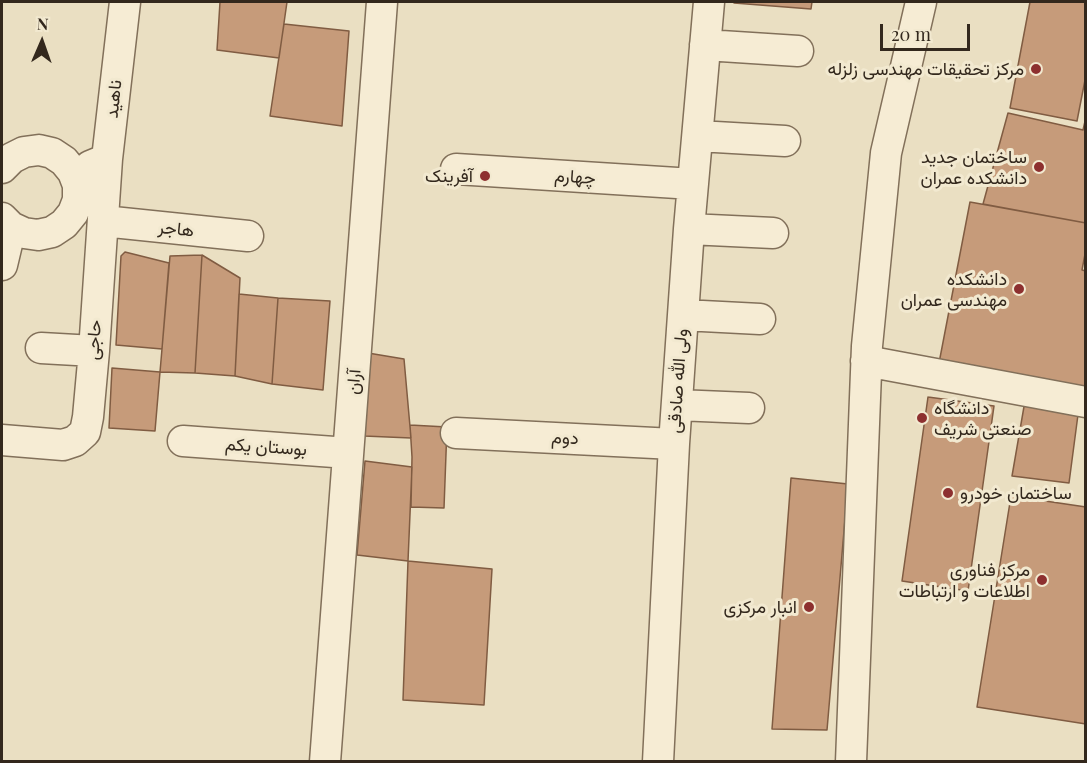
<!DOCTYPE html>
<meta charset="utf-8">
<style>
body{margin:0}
#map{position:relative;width:1087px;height:763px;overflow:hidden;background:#eadfc2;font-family:"Playfair Display",serif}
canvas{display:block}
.frame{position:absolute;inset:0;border:3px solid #33281d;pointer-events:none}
.north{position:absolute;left:12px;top:12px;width:60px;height:60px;-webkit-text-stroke:4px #f2e9d0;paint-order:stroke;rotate:2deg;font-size:16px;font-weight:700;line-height:24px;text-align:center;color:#33281d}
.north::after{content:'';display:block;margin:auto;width:21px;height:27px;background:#33281d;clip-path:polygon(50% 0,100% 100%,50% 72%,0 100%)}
.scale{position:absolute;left:880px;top:24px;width:90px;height:27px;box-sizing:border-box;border:3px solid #33281d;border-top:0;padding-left:8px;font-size:18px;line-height:21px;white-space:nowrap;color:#33281d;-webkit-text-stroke:4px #f2e9d0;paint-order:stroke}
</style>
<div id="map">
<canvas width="1087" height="763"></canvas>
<div class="frame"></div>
<div class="north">N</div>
<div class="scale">20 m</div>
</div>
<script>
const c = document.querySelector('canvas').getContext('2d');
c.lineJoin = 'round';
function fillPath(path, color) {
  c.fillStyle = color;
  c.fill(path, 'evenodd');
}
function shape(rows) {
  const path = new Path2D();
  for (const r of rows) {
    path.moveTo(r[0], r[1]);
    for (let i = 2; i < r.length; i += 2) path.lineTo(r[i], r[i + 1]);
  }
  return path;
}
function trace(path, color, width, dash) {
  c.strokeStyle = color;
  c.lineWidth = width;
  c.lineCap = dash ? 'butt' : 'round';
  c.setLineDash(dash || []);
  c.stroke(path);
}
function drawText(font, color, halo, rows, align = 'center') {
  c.font = font + ' "Playfair Display",Vazirmatn,serif';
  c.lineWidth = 6;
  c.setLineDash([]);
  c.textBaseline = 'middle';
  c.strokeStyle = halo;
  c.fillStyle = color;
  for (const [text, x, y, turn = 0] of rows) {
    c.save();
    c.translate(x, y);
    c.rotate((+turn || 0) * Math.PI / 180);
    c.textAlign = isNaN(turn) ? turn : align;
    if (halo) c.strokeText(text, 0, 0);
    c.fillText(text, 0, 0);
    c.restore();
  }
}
const building = shape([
 [220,2,287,2,279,58,217,50,220,2],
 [735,2,812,2,811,9,734,3,735,2],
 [1030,2,1086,2,1086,75,1077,121,1010,108,1030,2],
 [284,24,349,31,342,126,270,116,284,24],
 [1008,113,1083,130,1086,117,1086,223,983,204,1008,113],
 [970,202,1086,223,1086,249,1082,270,1086,271,1086,390,939,363,970,202],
 [125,252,169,263,162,349,116,345,121,256,125,252],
 [202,255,240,278,235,376,195,373,202,255],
 [202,255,195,373,160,372,170,256,202,255],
 [239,294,278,298,272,384,235,376,239,294],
 [278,298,330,301,323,390,272,384,278,298],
 [368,353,404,359,411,438,364,436,368,353],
 [112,368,160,372,155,431,109,428,112,368],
 [1026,395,1079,407,1069,483,1012,476,1026,395],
 [928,397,994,406,968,591,902,581,928,397],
 [410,425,447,427,444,508,411,507,412,457,410,425],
 [365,461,412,467,408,561,357,555,365,461],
 [791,478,848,484,827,730,772,729,791,478],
 [1011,496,1086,507,1086,724,977,707,1011,496],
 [408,561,492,569,484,705,403,700,408,561]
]);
fillPath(building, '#c69b7a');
trace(building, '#805c42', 1.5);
const minor = shape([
 [705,45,798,51],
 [698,136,785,141],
 [90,166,107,159,125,2],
 [2,168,12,158,24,152,39,150,52,153,64,161,73,172,78,185,78,200,73,213,64,224,52,232,38,235,24,233,11,227,2,218],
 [456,169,693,184],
 [103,221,248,236],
 [689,229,773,233],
 [2,265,11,227],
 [683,315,760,319],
 [41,348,94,351],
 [866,361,1086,402],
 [677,405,749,408],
 [456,433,674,444],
 [2,440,63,445,75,441,85,432,88,417,94,351,107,159],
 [183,441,348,453],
 [325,762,382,2],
 [658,762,674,444,689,229,709,2],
 [851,762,867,346,886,153,921,2]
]);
trace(minor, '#82705a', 33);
trace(minor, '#f6ecd4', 30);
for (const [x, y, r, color] of [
 [1036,69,6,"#8d302f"],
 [1039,167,6,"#8d302f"],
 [485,176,6,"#8d302f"],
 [1019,289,6,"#8d302f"],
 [922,418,6,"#8d302f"],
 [948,493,6,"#8d302f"],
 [1042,580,6,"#8d302f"],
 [809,607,6,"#8d302f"]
]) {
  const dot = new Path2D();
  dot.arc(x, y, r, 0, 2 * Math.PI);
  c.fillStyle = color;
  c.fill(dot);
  trace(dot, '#f2e9d0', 2);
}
drawText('18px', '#33281d', '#f2e9d0', [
 ["مرکز تحقیقات مهندسی زلزله",1024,69],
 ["ساختمان جدید",1027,157],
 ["دانشکده عمران",1027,178],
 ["آفرینک",473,176],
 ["دانشکده",1007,279],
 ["مهندسی عمران",1007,300],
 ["دانشگاه",934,408,"left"],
 ["صنعتی شریف",934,429,"left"],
 ["ساختمان خودرو",960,493,"left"],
 ["مرکز فناوری",1030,570],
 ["اطلاعات و ارتباطات",1030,591],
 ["انبار مرکزی",797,607]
], 'right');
drawText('18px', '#33281d', '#f2e9d0', [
 ["ناهید",114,99,-84],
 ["چهارم",575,177,4],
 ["هاجر",176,229,6],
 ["حاجی",94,340,-86],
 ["ولی الله صادقی",678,381,-86],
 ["آران",354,382,-86],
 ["دوم",565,438,3],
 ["بوستان یکم",266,447,4]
]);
</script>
